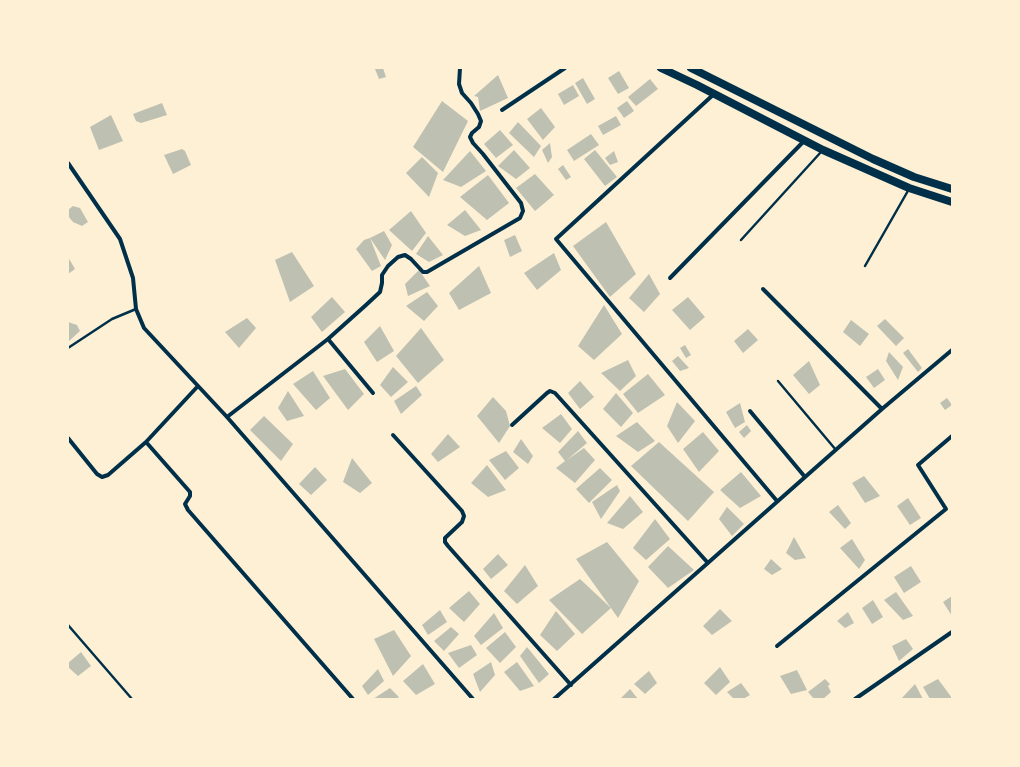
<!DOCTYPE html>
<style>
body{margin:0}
#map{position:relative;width:1020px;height:767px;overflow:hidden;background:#fdf0d5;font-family:"Roboto Condensed",sans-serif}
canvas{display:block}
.frame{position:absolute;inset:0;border:69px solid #fdf0d5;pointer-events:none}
</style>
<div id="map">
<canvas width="1020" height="767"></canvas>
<div class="frame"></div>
</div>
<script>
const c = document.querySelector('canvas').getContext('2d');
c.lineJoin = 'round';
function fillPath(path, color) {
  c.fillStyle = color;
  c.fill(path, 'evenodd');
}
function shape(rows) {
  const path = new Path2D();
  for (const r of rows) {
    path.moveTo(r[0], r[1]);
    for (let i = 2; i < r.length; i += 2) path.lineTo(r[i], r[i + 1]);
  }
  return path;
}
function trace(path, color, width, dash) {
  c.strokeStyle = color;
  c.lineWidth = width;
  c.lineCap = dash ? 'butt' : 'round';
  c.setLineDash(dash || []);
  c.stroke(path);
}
fillPath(shape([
 [378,68,383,68,386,77,379,79,375,69],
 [619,71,629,88,618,94,608,78],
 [498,75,508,98,480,111,478,97,474,96],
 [583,78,595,99,587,104,575,83],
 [650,79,658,89,636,106,628,97],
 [573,85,579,96,564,105,558,94],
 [442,101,468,121,443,172,413,147],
 [627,101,634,111,624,118,617,108],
 [162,103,167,115,141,123,136,121,133,114],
 [541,108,555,127,543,140,527,119],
 [111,115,123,141,99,150,90,127],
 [616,116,621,125,603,135,598,126],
 [518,122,541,146,534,157,509,133],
 [500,130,513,145,496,158,484,144],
 [591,134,599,145,574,161,567,150],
 [550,143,552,157,548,163,542,150],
 [182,149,185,151,191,165,173,174,164,155],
 [514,150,530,168,516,179,498,166],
 [595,150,617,177,605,186,584,159],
 [470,151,486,171,461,187,443,180],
 [614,151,618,162,610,165,605,158],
 [422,157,438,173,429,197,406,173],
 [563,165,571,177,566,180,558,169],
 [535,174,554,195,535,211,516,188],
 [488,175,509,203,487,220,460,197],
 [73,206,80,208,88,222,82,226,73,222,68,216,68,210],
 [465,210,481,230,465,236,447,225],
 [411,211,426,233,412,251,389,230],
 [606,222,636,274,610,297,573,246],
 [384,231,392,245,385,260,370,238],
 [515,235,522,251,510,257,504,240],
 [428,236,443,255,429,262,416,254],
 [370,238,381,266,372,271,356,249,364,240],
 [292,252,314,286,290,302,275,260],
 [554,253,561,270,537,290,524,273],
 [68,257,75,269,68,274],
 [479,266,491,293,459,310,449,293],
 [419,270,430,286,408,296,405,284],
 [649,274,660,294,644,312,629,298],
 [427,292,438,306,424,321,406,306],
 [332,297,345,312,322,332,311,317],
 [688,297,705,317,690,330,672,310],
 [604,305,622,334,594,360,578,346],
 [247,318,256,328,239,348,225,332],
 [885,319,904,338,896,346,877,326],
 [851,320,869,334,860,346,843,332],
 [68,322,77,325,80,331,68,342],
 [380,326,394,351,377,362,364,342],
 [421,328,444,360,418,383,396,356],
 [748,329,758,340,743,353,734,341],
 [685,345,691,355,686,358,680,348],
 [908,349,922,368,918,372,903,353],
 [889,352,903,367,898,380,886,361],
 [678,356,689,368,680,371,672,361],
 [628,360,636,376,620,391,601,373],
 [809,361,820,385,809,394,793,375],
 [393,367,408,382,391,397,380,385],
 [345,369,364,394,348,410,323,376],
 [878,369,885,380,874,388,866,377],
 [313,371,330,398,316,410,293,384],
 [648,374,665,395,638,413,623,394],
 [580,381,594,397,580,409,568,393],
 [416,386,422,395,401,414,394,401],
 [288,391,304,416,287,421,278,408],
 [616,393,633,413,621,427,603,409],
 [493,397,506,411,510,426,499,443,477,416],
 [947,398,952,405,945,410,940,403],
 [677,402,695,421,678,443,667,426],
 [740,403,745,422,735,428,726,412],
 [561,414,572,429,560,443,542,428],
 [264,416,293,444,281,461,250,430],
 [637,422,655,441,638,452,616,436],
 [747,425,751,431,744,438,739,432],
 [578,431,587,443,567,460,584,448,595,460,575,483,556,468,565,461,558,452],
 [703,432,719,451,699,472,683,449],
 [448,434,460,447,438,462,431,454],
 [521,439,533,456,528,464,513,452],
 [659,442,714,492,688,521,631,466],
 [506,451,519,468,505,480,489,460],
 [352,458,372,483,360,493,343,482],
 [487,465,506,490,488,497,471,483],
 [315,467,327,480,311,495,299,484],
 [600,468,612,480,589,503,576,489],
 [741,472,761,496,740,508,720,490],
 [864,476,880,496,865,503,852,483],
 [617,485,620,491,601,519,592,502],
 [630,496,643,512,623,529,607,523],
 [908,498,921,518,910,525,897,506],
 [838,505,851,523,845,529,829,512],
 [727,507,744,524,732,536,719,519],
 [655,519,670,539,646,560,633,548],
 [794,537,806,558,795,560,786,553],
 [852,539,865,560,859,569,840,548],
 [607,542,639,581,618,618,611,608,582,634,549,600,580,579,611,608,576,559],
 [668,546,694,570,668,588,648,567],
 [498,554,508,565,491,579,483,569],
 [771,559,782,569,772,575,764,569],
 [525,565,538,586,517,604,504,591],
 [911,566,921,582,904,593,894,577],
 [469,591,480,604,464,622,449,608],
 [896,592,913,616,903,620,884,600],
 [952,596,952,616,943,602],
 [873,600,883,617,872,624,862,608],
 [720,609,732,621,712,635,703,626],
 [440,610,447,622,428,635,422,625],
 [556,611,575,634,557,651,540,635],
 [848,612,854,623,845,628,837,621],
 [494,613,503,628,481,645,474,636],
 [451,627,459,634,444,651,434,641],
 [394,630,411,656,393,676,374,639],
 [505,632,516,647,500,663,486,648],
 [906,639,913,649,899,661,892,646],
 [471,645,477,655,459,668,448,653],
 [527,647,549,674,539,683,520,656],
 [81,652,91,666,78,676,68,667,68,663],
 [491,662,495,675,480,692,473,674],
 [517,662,534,686,520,691,504,672],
 [423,664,435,684,416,695,403,681],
 [720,667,730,682,716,695,704,683],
 [378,669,384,681,368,695,362,686],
 [797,670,807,690,791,694,780,676],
 [649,671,657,683,645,694,634,684],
 [825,679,830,684,828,686,831,692,823,699,814,699,808,692],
 [938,679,952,698,952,699,930,699,923,687],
 [741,683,750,695,743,699,734,699,727,692],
 [915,684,923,699,901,699],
 [390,688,399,697,396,699,373,699],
 [630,689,638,699,620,699]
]), '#bec0b2');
trace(shape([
 [741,240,821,152],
 [865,266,909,189],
 [68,348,112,319,136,309],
 [778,381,836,450],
 [68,625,132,699]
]), '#003049', 2.5);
trace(shape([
 [714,94,556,239,777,501],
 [502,110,565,68],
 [68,163,120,239,133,278,136,309,144,328,227,417,473,699],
 [670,278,804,141],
 [763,289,882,409],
 [328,339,373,393],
 [750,411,805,477],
 [227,417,328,339,366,305,380,292,382,283,382,275,388,266,398,257,405,255,411,259,423,272,427,272,520,218,523,211,521,203,483,154,473,143,470,137,472,133,479,127,481,121,478,114,471,103,462,93,459,84,460,68],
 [512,425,547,393,550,391,555,393,708,563],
 [393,435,462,511,464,516,462,522,445,538,445,542,448,546,571,685],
 [68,438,97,474,102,477,108,475,146,442,198,386],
 [146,442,190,492,190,496,185,504,188,510,353,699],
 [777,646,946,509,918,465,952,436],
 [554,699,882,409,952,350],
 [855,699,952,632]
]), '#003049', 4);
trace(shape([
 [661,68,697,85,823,150,909,188,952,202],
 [691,68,873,159,914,177,952,189]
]), '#003049', 8);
</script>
